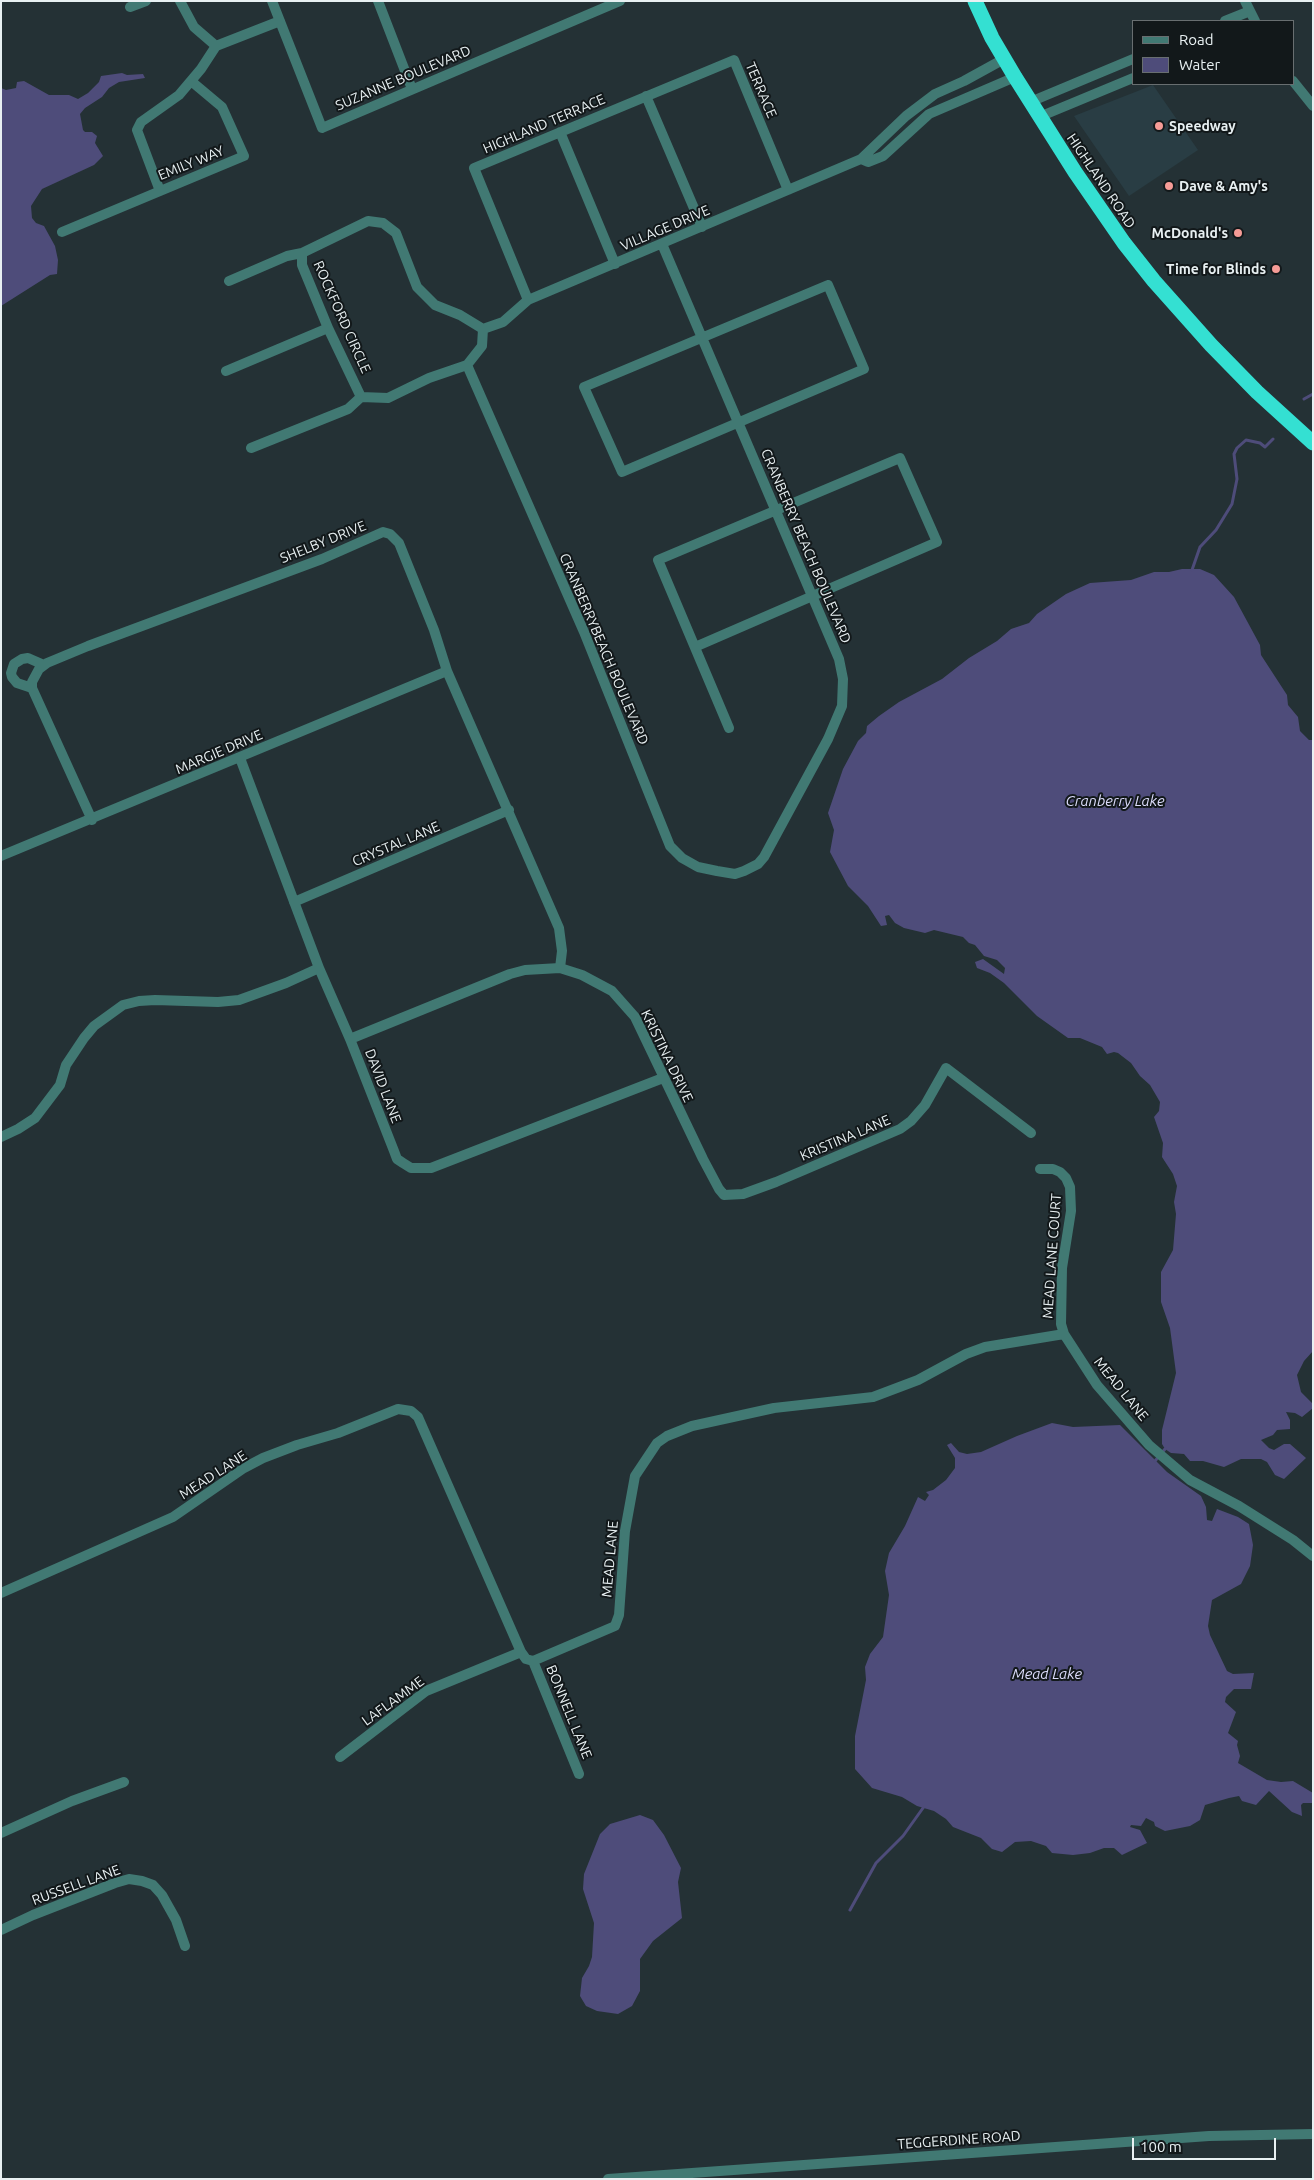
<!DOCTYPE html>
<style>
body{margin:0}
#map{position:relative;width:1314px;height:2180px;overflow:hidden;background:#243135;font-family:Ubuntu,sans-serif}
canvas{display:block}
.frame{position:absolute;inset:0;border:2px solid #e8f0f2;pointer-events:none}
.legend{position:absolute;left:1132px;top:20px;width:162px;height:65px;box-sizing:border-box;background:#12181a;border:1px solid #686e70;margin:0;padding:6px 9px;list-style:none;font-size:15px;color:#e8f0f2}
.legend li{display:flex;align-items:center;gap:10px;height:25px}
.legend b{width:25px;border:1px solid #686e70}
.scale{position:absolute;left:1132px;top:2138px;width:144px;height:22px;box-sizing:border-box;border:2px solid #e8f0f2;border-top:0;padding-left:6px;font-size:15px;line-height:18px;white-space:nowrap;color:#e8f0f2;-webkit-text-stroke:4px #12181a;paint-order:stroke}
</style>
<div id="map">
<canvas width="1314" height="2180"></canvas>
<div class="frame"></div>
<ul class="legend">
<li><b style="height:6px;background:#417973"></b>Road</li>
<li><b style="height:14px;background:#4e4c7a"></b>Water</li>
</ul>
<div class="scale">100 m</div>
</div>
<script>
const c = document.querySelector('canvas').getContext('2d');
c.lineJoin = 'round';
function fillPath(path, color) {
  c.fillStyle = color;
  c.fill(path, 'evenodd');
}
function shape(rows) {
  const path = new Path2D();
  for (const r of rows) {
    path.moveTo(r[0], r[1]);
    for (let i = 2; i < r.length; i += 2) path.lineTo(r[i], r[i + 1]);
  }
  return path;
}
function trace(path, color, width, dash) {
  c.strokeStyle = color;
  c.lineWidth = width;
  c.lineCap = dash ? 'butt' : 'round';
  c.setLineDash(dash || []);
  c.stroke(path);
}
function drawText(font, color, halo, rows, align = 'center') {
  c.font = font + ' Ubuntu,sans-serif';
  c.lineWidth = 4;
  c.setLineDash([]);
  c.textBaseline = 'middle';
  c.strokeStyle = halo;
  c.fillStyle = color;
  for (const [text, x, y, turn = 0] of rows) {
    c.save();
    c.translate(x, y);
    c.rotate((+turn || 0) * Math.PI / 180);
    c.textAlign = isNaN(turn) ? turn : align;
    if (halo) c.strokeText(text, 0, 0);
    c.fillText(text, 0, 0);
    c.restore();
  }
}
fillPath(shape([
 [1153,85,1198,150,1129,196,1074,116]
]), '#293d44');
fillPath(shape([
 [122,73,127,75,143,74,145,78,119,82,109,88,102,97,85,108,80,114,83,130,85,132,92,132,97,136,95,143,103,156,94,165,42,189,31,206,32,218,36,223,44,226,55,246,58,260,57,274,50,275,1,306,1,88,6,90,16,88,17,82,24,81,49,95,69,95,78,99,88,93,99,82,101,76],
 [1182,569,1200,569,1214,575,1234,597,1260,645,1261,655,1287,695,1288,705,1298,717,1300,731,1309,740,1313,740,1313,1351,1304,1361,1297,1375,1301,1392,1313,1404,1313,1408,1302,1417,1295,1413,1286,1412,1290,1420,1290,1429,1277,1430,1273,1435,1261,1440,1269,1448,1274,1450,1284,1444,1290,1444,1306,1458,1284,1479,1275,1475,1267,1462,1261,1459,1241,1459,1224,1467,1203,1461,1190,1461,1184,1454,1171,1453,1165,1449,1162,1444,1162,1430,1176,1373,1170,1328,1161,1302,1161,1272,1173,1250,1176,1214,1174,1202,1177,1186,1173,1174,1162,1157,1163,1143,1154,1117,1159,1111,1160,1102,1150,1085,1140,1076,1131,1063,1118,1053,1114,1052,1107,1054,1102,1047,1080,1038,1068,1038,1037,1016,1004,983,990,973,977,968,975,962,983,959,1004,974,1005,968,997,960,984,956,975,945,969,943,963,937,934,930,925,933,904,928,895,923,889,915,885,916,887,925,881,926,868,906,848,886,830,852,834,830,828,813,843,769,858,741,866,733,867,726,879,716,899,702,942,679,969,658,997,641,1011,629,1029,623,1037,614,1066,594,1090,583,1131,580,1154,572,1169,572],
 [1052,1423,1073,1427,1120,1425,1167,1472,1201,1496,1206,1507,1207,1520,1212,1521,1217,1509,1238,1517,1249,1524,1253,1545,1250,1566,1241,1584,1212,1600,1208,1626,1210,1635,1227,1671,1233,1674,1254,1673,1251,1689,1234,1689,1226,1697,1225,1702,1236,1712,1228,1733,1238,1741,1237,1745,1240,1756,1238,1763,1267,1780,1281,1782,1293,1781,1313,1793,1313,1803,1303,1803,1301,1805,1302,1816,1292,1812,1269,1791,1256,1805,1242,1801,1239,1796,1229,1798,1205,1805,1200,1820,1190,1826,1165,1831,1155,1826,1154,1822,1146,1818,1141,1826,1131,1825,1130,1827,1140,1830,1147,1843,1122,1855,1114,1848,1104,1848,1090,1853,1073,1855,1052,1853,1046,1846,1031,1841,1015,1842,1002,1852,992,1849,981,1838,953,1827,946,1819,934,1811,917,1806,902,1797,872,1788,855,1769,855,1736,866,1680,865,1667,870,1654,883,1637,889,1595,885,1571,889,1553,905,1526,918,1497,925,1501,929,1495,926,1492,933,1490,946,1480,955,1468,955,1458,947,1445,951,1443,959,1452,967,1454,981,1452,1017,1436],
 [640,1815,653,1820,664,1835,681,1868,678,1882,682,1918,653,1941,640,1959,640,1991,632,2006,618,2014,597,2011,586,2006,580,1996,582,1978,589,1966,592,1957,594,1923,583,1889,584,1874,600,1834,610,1824]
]), '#4e4c7a');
trace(shape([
 [1304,399,1313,394],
 [1192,570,1200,547,1216,530,1232,504,1237,479,1234,454,1237,448,1246,440,1260,443,1265,447,1273,439],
 [1155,1461,1165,1449],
 [850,1910,876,1863,903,1836,923,1808]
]), '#4e4c7a', 3);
trace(shape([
 [180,1,194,27,216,46],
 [272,1,322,128,620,1],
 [378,1,412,89],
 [1245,1,1255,21],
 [130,7,146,1],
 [1225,21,1250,11],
 [1293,81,1313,106],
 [646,96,702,227],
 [1030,102,1133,59],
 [1039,117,1133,78],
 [560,132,615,264],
 [861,159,868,162,883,156,929,114,1015,77],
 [160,191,137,130,141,122,179,95,201,69,216,46,280,21],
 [62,232,244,156,222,107,191,81],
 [229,281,287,256,302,253],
 [828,285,864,369,622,472,584,387,828,285],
 [528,300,474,168,734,60,788,190],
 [483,329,503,322,528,300,861,159,906,116,935,94,964,81,1004,59],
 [467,365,584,632,670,846,682,858,698,867,717,871,735,874,744,871,758,864,764,857,828,739,842,706,843,679,839,659,662,244],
 [226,371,328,328],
 [361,397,328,328,302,265,302,253,368,221,383,223,396,233,417,287,435,305,460,315,483,329],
 [361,397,388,398,429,378,467,365,482,346,483,329],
 [251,448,348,409,361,397],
 [695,647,937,542,900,458,658,560,729,728],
 [32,688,17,683,12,677,11,673,14,664,22,659,28,658,44,665],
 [240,758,319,968,350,1039,394,1151,397,1159,403,1163,411,1168,431,1168,663,1078],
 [92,820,32,688,32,682,39,669,47,663,88,646,322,559,383,532,390,534,399,543,434,630,447,671,559,928,562,951,560,968],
 [1,856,447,671],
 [294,902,509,810],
 [350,1039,510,974,525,970,560,968,582,975,612,991,635,1017,703,1159,719,1189,724,1195,743,1194,776,1182,900,1129,911,1121,925,1105,946,1068,1031,1133],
 [1,1137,18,1129,35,1118,60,1085,66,1065,84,1038,94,1026,123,1005,139,1001,155,1000,218,1002,239,1000,286,983,319,968],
 [1040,1169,1053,1169,1060,1172,1066,1178,1070,1187,1071,1211,1062,1268,1061,1324,1064,1334],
 [1,1593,173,1517,244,1468,263,1458,297,1445,338,1433,398,1409,411,1411,418,1417,521,1652,526,1659,533,1661,615,1626,619,1615,625,1531,635,1476,657,1443,667,1436,692,1426,774,1408,873,1397,918,1380,966,1354,985,1347,1064,1334,1097,1385,1149,1445,1190,1480,1239,1506,1293,1540,1313,1556],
 [533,1661,579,1774],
 [340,1757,426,1691,521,1652],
 [1,1833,72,1801,124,1782],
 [1,1930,33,1915,115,1883,129,1879,142,1881,153,1885,162,1895,176,1920,185,1946],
 [608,2179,1209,2136,1313,2134]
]), '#417973', 10);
trace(shape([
 [975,1,992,38,1015,77,1075,172,1124,243,1154,281,1211,345,1257,392,1313,443]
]), '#34e0d2', 15);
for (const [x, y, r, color] of [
 [1159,126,5,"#f59b96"],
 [1169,186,5,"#f59b96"],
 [1238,233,5,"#f59b96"],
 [1276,269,5,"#f59b96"]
]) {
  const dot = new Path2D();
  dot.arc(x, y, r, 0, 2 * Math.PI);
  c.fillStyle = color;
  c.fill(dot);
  trace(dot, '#12181a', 2);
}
drawText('14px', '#e8f0f2', '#12181a', [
 ["SUZANNE BOULEVARD",403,78,-23],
 ["TERRACE",761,90,67],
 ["HIGHLAND TERRACE",544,124,-23],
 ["EMILY WAY",191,163,-22],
 ["HIGHLAND ROAD",1101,181,56],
 ["VILLAGE DRIVE",665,228,-23],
 ["ROCKFORD CIRCLE",342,317,66],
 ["SHELBY DRIVE",323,542,-22],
 ["CRANBERRY BEACH BOULEVARD",806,546,67],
 ["CRANBERRYBEACH BOULEVARD",604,649,67],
 ["MARGIE DRIVE",219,752,-23],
 ["CRYSTAL LANE",396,844,-23],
 ["KRISTINA DRIVE",667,1056,64],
 ["DAVID LANE",383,1086,69],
 ["KRISTINA LANE",845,1138,-23],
 ["MEAD LANE COURT",1052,1256,-86],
 ["MEAD LANE",1121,1389,51],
 ["MEAD LANE",213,1475,-33],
 ["MEAD LANE",610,1559,-85],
 ["LAFLAMME",393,1701,-36],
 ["BONNELL LANE",569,1712,68],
 ["RUSSELL LANE",76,1885,-20],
 ["TEGGERDINE ROAD",959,2140,-4]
]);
drawText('bold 14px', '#e8f0f2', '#12181a', [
 ["Speedway",1169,126],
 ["Dave & Amy's",1179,186],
 ["McDonald's",1228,233,"right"],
 ["Time for Blinds",1266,269,"right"]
], 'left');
drawText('italic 15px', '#dbdbfa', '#12181a', [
 ["Cranberry Lake",1115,801],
 ["Mead Lake",1047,1674]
]);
</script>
